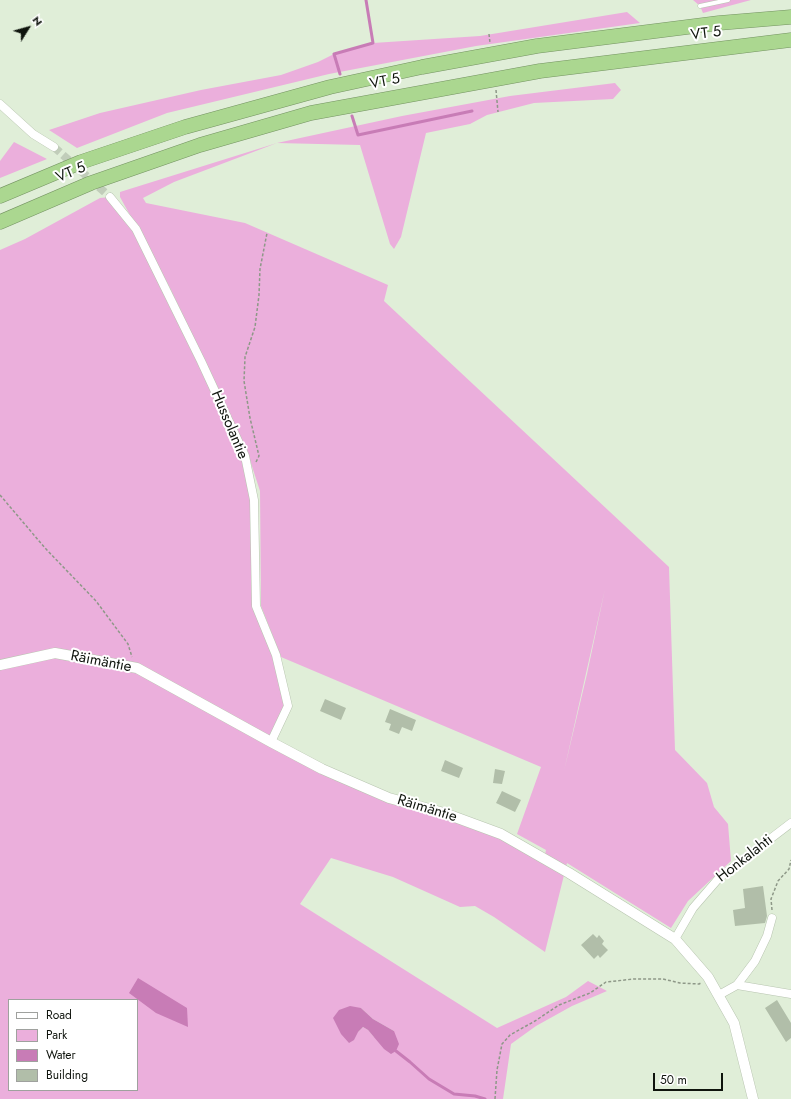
<!DOCTYPE html>
<meta charset="utf-8">
<style>
body{margin:0}
#map{position:relative;width:791px;height:1099px;overflow:hidden;background:#e0eed8;font-family:Jost,sans-serif}
canvas{display:block}
.legend{position:absolute;left:8px;top:999px;width:130px;height:92px;box-sizing:border-box;background:#fff;border:1px solid #9fa19e;margin:0;padding:5px 7px;list-style:none;font-size:12px;color:#0f140d}
.legend li{display:flex;align-items:center;gap:8px;height:20px}
.legend b{width:20px;border:1px solid #9fa19e}
.north{position:absolute;left:8px;top:8px;width:40px;height:40px;-webkit-text-stroke:3px #fff;paint-order:stroke;rotate:53deg;font-size:11px;font-weight:700;line-height:16px;text-align:center;color:#0f140d}
.north::after{content:'';display:block;margin:auto;width:14px;height:18px;background:#0f140d;clip-path:polygon(50% 0,100% 100%,50% 72%,0 100%)}
.scale{position:absolute;left:653px;top:1073px;width:70px;height:18px;box-sizing:border-box;border:2px solid #0f140d;border-top:0;padding-left:5px;font-size:12px;line-height:14px;white-space:nowrap;color:#0f140d;-webkit-text-stroke:3px #fff;paint-order:stroke}
</style>
<div id="map">
<canvas width="791" height="1099"></canvas>
<ul class="legend">
<li><b style="height:5px;background:#fff"></b>Road</li>
<li><b style="height:11px;background:#ebafdc"></b>Park</li>
<li><b style="height:11px;background:#c87cb6"></b>Water</li>
<li><b style="height:11px;background:#b1bea9"></b>Building</li>
</ul>
<div class="north">N</div>
<div class="scale">50 m</div>
</div>
<script>
const c = document.querySelector('canvas').getContext('2d');
c.lineJoin = 'round';
function fillPath(path, color) {
  c.fillStyle = color;
  c.fill(path, 'evenodd');
}
function shape(rows) {
  const path = new Path2D();
  for (const r of rows) {
    path.moveTo(r[0], r[1]);
    for (let i = 2; i < r.length; i += 2) path.lineTo(r[i], r[i + 1]);
  }
  return path;
}
function trace(path, color, width, dash) {
  c.strokeStyle = color;
  c.lineWidth = width;
  c.lineCap = dash ? 'butt' : 'round';
  c.setLineDash(dash || []);
  c.stroke(path);
}
function drawText(font, color, halo, rows, align = 'center') {
  c.font = font + ' Jost,sans-serif';
  c.lineWidth = 4;
  c.setLineDash([]);
  c.textBaseline = 'middle';
  c.strokeStyle = halo;
  c.fillStyle = color;
  for (const [text, x, y, turn = 0] of rows) {
    c.save();
    c.translate(x, y);
    c.rotate((+turn || 0) * Math.PI / 180);
    c.textAlign = isNaN(turn) ? turn : align;
    if (halo) c.strokeText(text, 0, 0);
    c.fillText(text, 0, 0);
    c.restore();
  }
}
fillPath(shape([
 [693,0,751,0,703,13,700,6],
 [627,12,640,23,476,46,329,74,167,113,77,148,49,130,100,113,201,90,281,75,318,62,334,54,373,43,480,36],
 [615,83,621,90,613,99,534,103,487,115,470,124,426,133,401,237,394,249,390,244,360,145,277,143,174,182,143,198,146,203,245,223,388,285,384,301,669,567,675,750,707,783,714,807,728,824,731,861,688,901,671,928,567,863,545,952,494,917,475,906,460,907,393,877,331,858,300,904,497,1028,566,997,588,981,607,991,572,1006,536,1026,511,1044,503,1099,0,1099,0,250,25,239,100,198,110,197,136,230,245,456,254,500,256,606,276,655,288,706,271,742,322,769,444,813,544,859,546,850,517,834,541,767,281,657,261,606,260,491,248,454,169,286,120,197,120,192,277,143,402,116,510,96],
 [605,589,587,674,564,771],
 [9,1000,137,1000,137,1090,9,1090],
 [361,1008,373,1019,394,1031,374,1037,368,1030,363,1027,358,1032],
 [14,142,47,159,0,178,0,161]
]), '#ebafdc');
fillPath(shape([
 [138,978,187,1008,188,1027,156,1013,129,993],
 [350,1006,361,1008,373,1019,394,1031,399,1044,396,1051,391,1054,384,1049,368,1030,363,1027,358,1032,354,1040,349,1043,341,1034,333,1018,339,1010]
]), '#c87cb6');
trace(shape([
 [340,74,334,54,373,43,366,0],
 [352,116,358,135,472,111],
 [396,1051,410,1062,429,1079,454,1094,475,1096,485,1099]
]), '#c87cb6', 3);
fillPath(shape([
 [325,699,346,708,341,720,320,711],
 [390,709,416,720,412,731,402,727,399,734,389,730,391,724,385,722],
 [445,760,463,768,459,778,441,771],
 [495,769,505,771,502,784,493,783],
 [502,791,521,800,515,812,496,803],
 [763,886,767,916,765,923,735,926,733,910,745,908,743,889],
 [593,934,597,938,599,935,604,941,602,944,608,950,600,958,598,955,594,959,581,945],
 [777,1000,791,1023,791,1038,786,1042,765,1008]
]), '#b1bea9');
trace(shape([
 [54,147,110,197]
]), '#c1cdba', 8, [8, 4]);
const service = shape([
 [700,6,728,0]
]);
const minor = shape([
 [0,104,33,134,54,147],
 [110,197,136,229,201,361,245,456,254,500,256,606,276,655,288,706,271,742],
 [675,939,693,908,719,878,791,823],
 [737,985,791,994],
 [719,995,737,985,755,961,767,936,772,918]
]);
const tertiary = shape([
 [0,665,55,653,137,668,271,742,322,769,389,798,444,813,501,834,569,873,675,939,708,977,734,1023,753,1099]
]);
const motorway = shape([
 [0,196,81,162,185,127,330,87,422,67,537,46,719,23,791,17],
 [0,222,91,183,200,145,311,113,540,71,791,40]
]);
trace(service, '#b8c5b0', 5);
trace(minor, '#b8c5b0', 9);
trace(tertiary, '#b8c5b0', 11);
trace(motorway, '#749362', 15);
trace(shape([
 [489,34,490,43],
 [496,90,498,112],
 [256,462,259,456,250,418,244,381,245,357,255,327,259,295,260,269,267,233],
 [0,495,45,548,96,601,128,644,132,657],
 [772,910,771,899,778,881,789,869,791,860],
 [495,1099,497,1070,502,1044,510,1035,535,1021,559,1005,590,993,606,982,634,979,663,979,680,983,699,984,701,983]
]), '#8e9888', 1.5, [3, 2]);
trace(service, '#fff', 4);
trace(minor, '#fff', 8);
trace(tertiary, '#fff', 10);
trace(motorway, '#abd790', 14);
drawText('15px', '#0f140d', '#fff', [
 ["VT 5",706,34,-7],
 ["VT 5",385,82,-11],
 ["VT 5",71,173,-23],
 ["Hussolantie",229,425,67],
 ["Räimäntie",101,662,11],
 ["Räimäntie",427,809,17],
 ["Honkalahti",745,859,-38]
]);
</script>
